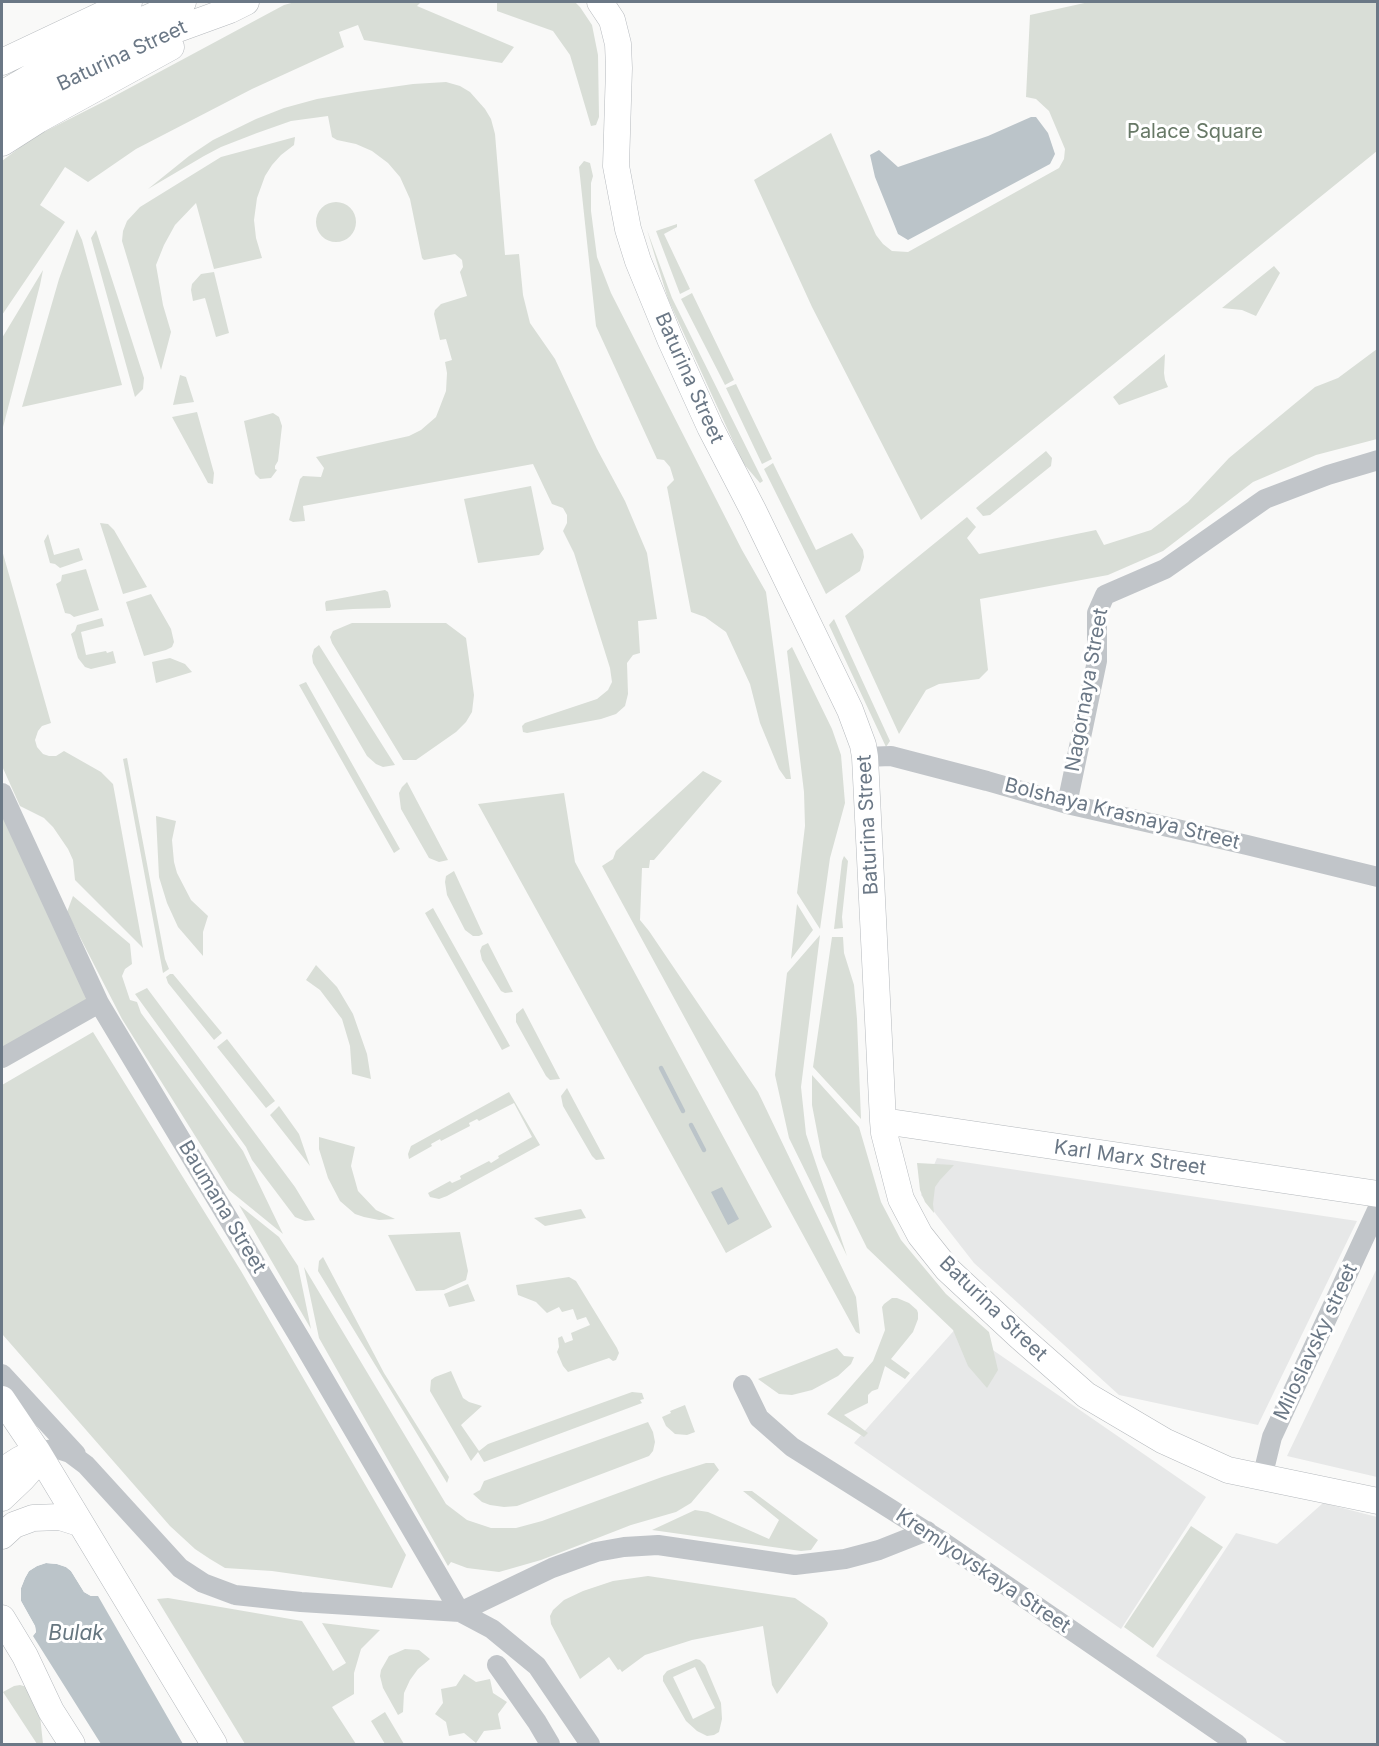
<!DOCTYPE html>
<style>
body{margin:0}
#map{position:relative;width:1379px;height:1746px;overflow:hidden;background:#f9f9f8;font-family:Inter,sans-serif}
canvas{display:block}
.frame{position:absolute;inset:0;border:3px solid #6b7886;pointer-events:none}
</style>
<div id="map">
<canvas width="1379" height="1746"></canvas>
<div class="frame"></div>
</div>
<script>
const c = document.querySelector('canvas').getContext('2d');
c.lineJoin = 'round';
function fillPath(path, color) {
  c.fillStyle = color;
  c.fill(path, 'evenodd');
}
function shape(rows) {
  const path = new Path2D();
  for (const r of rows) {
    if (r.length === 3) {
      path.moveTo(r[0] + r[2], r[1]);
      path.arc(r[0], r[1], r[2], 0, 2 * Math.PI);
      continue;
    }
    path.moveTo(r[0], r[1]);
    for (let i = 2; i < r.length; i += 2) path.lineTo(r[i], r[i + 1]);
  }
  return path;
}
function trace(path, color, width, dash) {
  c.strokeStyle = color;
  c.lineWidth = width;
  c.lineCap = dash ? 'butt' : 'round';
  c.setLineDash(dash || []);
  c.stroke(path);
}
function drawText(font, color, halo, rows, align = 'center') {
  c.font = font + ' Inter,sans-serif';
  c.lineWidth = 6;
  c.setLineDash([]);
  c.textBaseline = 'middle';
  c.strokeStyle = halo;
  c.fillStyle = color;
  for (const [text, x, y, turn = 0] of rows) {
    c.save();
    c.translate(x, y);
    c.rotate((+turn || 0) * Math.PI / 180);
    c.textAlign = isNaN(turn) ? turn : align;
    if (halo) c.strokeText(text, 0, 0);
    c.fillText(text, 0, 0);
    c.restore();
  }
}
fillPath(shape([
 [937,1158,1357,1221,1258,1425,1119,1395,974,1263,921,1195],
 [1377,1268,1378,1477,1377,1477,1287,1456],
 [958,1326,1206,1497,1121,1629,854,1443],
 [1323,1503,1377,1517,1377,1744,1288,1744,1156,1656,1236,1533,1277,1544]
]), '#e7e8e8');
fillPath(shape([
 [295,2,421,2,417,6,514,47,502,63,364,40,358,25,339,32,344,47,252,89,136,149,88,182,65,167,40,205,65,222,2,315,2,161,32,138,109,99,284,5],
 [497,2,575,2,580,7,592,25,598,55,599,117,596,125,591,126,570,55,553,31,497,11],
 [1089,2,1377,2,1377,151,921,520,812,307,754,180,831,133,876,235,883,244,892,251,908,252,1059,168,1064,159,1065,149,1049,111,1036,99,1026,97,1030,15],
 [446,82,460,86,470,92,485,109,491,119,495,134,505,255,519,254,523,295,530,323,555,359,597,449,625,501,647,553,657,619,638,621,640,653,633,655,627,663,628,694,625,706,616,714,601,719,527,733,523,732,522,726,525,723,597,699,608,690,612,682,610,668,574,553,563,531,567,523,567,515,563,508,552,504,533,464,303,506,305,521,293,522,289,520,300,479,303,476,321,477,324,468,316,457,409,436,421,430,436,417,446,391,447,373,445,362,452,360,446,339,440,340,434,314,435,310,441,304,467,296,460,272,463,267,462,260,455,254,424,260,422,258,410,199,400,177,388,163,372,151,356,144,337,140,332,137,328,116,291,121,257,133,221,147,204,156,148,189,189,156,213,140,256,119,284,108,317,99,357,92,413,84],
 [295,137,294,145,281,155,272,165,265,176,257,198,254,220,256,238,262,258,214,269,196,203,175,225,164,245,156,265,163,305,171,332,161,370,122,241,123,231,127,221,140,207,221,157],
 [584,161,590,163,593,176,591,183,591,211,597,257,611,293,742,550,766,592,791,779,786,779,779,769,760,723,750,684,726,632,705,617,691,612,667,487,674,480,670,467,664,460,657,459,596,326,579,167],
 [336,222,20],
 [677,224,677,227,664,234,690,289,680,294,656,231],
 [77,229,82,240,122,385,22,407,59,279],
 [96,230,144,378,143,389,135,397,91,238],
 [647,230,672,298,763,481,760,483,743,463,668,299],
 [1274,266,1280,273,1256,316,1242,310,1222,308],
 [43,270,40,285,2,431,2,338],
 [214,272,229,333,216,337,205,298,193,301,191,290,192,284,201,274],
 [692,293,734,380,725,385,681,299],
 [1377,349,1377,439,1316,455,1253,482,1163,551,1108,575,980,599,988,670,979,679,939,684,926,690,899,734,845,616,967,517,976,527,967,538,979,554,1096,530,1104,545,1151,530,1188,502,1229,458,1315,387,1338,378],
 [1165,354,1164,373,1165,380,1168,387,1119,405,1113,397],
 [180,375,186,377,194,402,173,405],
 [736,384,772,459,762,464,726,388],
 [197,412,214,473,213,484,208,483,172,417],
 [273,413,279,417,282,426,278,461,275,466,275,469,277,470,271,478,260,479,255,474,244,421],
 [1046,451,1052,458,1051,466,990,515,983,516,976,508],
 [773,463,816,550,852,533,863,550,864,557,860,571,826,594,764,469],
 [531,486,544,549,539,555,478,563,464,499],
 [100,523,108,524,114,530,147,587,123,594],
 [48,534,54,555,79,548,83,560,60,568,55,564,50,563,45,545,44,541],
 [2,550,51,723,42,726,38,731,35,740,37,747,43,754,49,756,56,756,64,751,101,772,113,784,143,948,75,880,73,860,68,849,53,827,44,818,20,806,2,766],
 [86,569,99,610,74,617,70,614,65,613,56,584,61,581,62,575],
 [385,590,388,592,391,606,390,608,353,609,326,611,325,603,326,601],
 [151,594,171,629,174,642,172,647,166,650,144,656,126,602],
 [102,618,104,626,81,632,86,655,106,651,107,653,113,651,116,663,91,669,85,667,78,658,71,634,75,631,77,625],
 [834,619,890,741,886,747,829,625],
 [352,623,446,623,466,638,474,695,472,712,466,722,456,732,416,760,403,760,332,643,330,637,333,631],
 [319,645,395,765,383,767,376,764,367,756,313,663,312,656,314,649],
 [792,647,832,729,841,755,845,803,830,858,820,929,797,893,805,826,804,792,787,651],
 [170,658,185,664,192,672,156,683,152,662],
 [306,682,400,849,394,853,299,685],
 [127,758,165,959,169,969,163,973,123,759],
 [703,771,722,781,654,860,650,860,649,868,642,868,640,920,649,931,758,1092,856,1297,860,1334,856,1332,602,866,613,859,616,851],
 [407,782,448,860,439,862,429,858,401,809,399,793,402,787],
 [564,793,575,862,772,1227,726,1253,478,804],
 [2,812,87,999,2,1048],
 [156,816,176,821,172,840,174,862,177,873,191,900,208,916,203,932,203,956,178,927,167,903,159,877],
 [844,856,848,861,842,917,843,928,834,929,842,861],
 [454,871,483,934,479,936,473,936,465,930,447,895,445,882,446,876],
 [73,896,130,944,132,964,125,969,122,976,130,1000,137,1002,141,1013,243,1151,283,1234,229,1190,122,1019,67,912],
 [797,904,813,930,791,959],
 [433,908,510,1046,502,1050,425,913],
 [820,935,801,1087,806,1134,847,1256,789,1138,775,1075,787,973],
 [832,937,843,937,844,953,854,985,857,1019,861,1119,813,1067],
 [488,943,513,992,505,993,501,991,482,960,480,951,482,946],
 [316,965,337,987,353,1014,367,1054,371,1079,352,1074,350,1046,342,1019,320,990,306,980],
 [170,974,173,974,222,1033,214,1040,168,983,166,977],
 [147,988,295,1187,315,1220,305,1221,295,1217,252,1160,246,1147,135,994],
 [523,1008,560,1079,550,1080,546,1076,516,1022,516,1014],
 [93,1032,241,1271,406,1555,392,1588,272,1571,225,1568,210,1559,195,1549,170,1526,3,1335,2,1085],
 [227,1039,275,1101,266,1108,217,1047],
 [812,1075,859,1127,881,1202,901,1240,946,1294,989,1332,998,1370,987,1388,968,1366,953,1330,867,1248,822,1157,812,1105],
 [567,1088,605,1159,596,1160,592,1156,563,1106,561,1096],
 [509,1092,540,1145,447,1196,439,1199,430,1197,428,1193,450,1181,452,1183,461,1179,460,1176,489,1161,491,1163,499,1158,498,1156,532,1137,514,1103,479,1121,477,1119,469,1123,470,1126,441,1141,440,1139,431,1144,432,1146,409,1159,408,1154,411,1146],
 [279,1106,299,1134,310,1166,270,1115],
 [319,1137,355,1147,351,1166,358,1191,376,1210,395,1219,379,1220,364,1217,355,1214,340,1201,328,1178,319,1149],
 [917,1163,954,1165,940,1180,935,1187,933,1204,934,1213,925,1202,920,1190],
 [239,1205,279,1237,298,1266,311,1329],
 [581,1209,586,1218,545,1226,534,1218],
 [460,1232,468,1271,466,1280,444,1290,416,1291,388,1235],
 [323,1257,384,1373,449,1477,447,1483,318,1271,319,1261],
 [304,1267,446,1504,467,1520,491,1528,516,1528,542,1521,662,1477,706,1463,714,1463,719,1470,691,1503,676,1512,631,1525,541,1560,499,1572,467,1568,451,1562,448,1566,319,1338],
 [569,1277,576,1281,617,1348,619,1353,616,1360,613,1361,609,1358,568,1372,563,1366,557,1352,559,1347,558,1338,562,1336,565,1343,573,1340,571,1333,590,1325,586,1317,577,1320,573,1309,562,1312,559,1307,547,1313,536,1302,518,1295,516,1285],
 [468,1284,475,1301,449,1307,444,1294],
 [892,1298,897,1298,909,1303,917,1310,918,1313,918,1319,913,1332,891,1359,910,1373,905,1379,885,1366,878,1389,872,1391,868,1395,868,1403,844,1415,868,1433,864,1437,827,1414,873,1361,885,1330,882,1307,884,1304],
 [837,1348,844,1356,854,1357,851,1364,838,1376,812,1390,792,1395,779,1394,758,1379],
 [451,1371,463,1398,469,1402,482,1406,461,1425,479,1451,488,1444,632,1392,642,1393,644,1399,640,1400,642,1403,484,1462,478,1452,471,1461,430,1391,431,1380,435,1377],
 [685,1405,695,1432,687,1435,675,1434,666,1426,662,1417,671,1413,670,1411],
 [648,1422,653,1432,655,1442,653,1451,649,1456,517,1506,504,1507,490,1505,482,1502,473,1494,480,1490,484,1481],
 [743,1491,752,1491,818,1540,811,1550,801,1551,652,1530,695,1510,708,1512,769,1539,779,1520],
 [1191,1526,1223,1547,1153,1648,1124,1627],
 [648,1576,795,1598,824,1618,828,1623,827,1626,777,1694,772,1685,763,1626,692,1640,645,1655,622,1672,620,1669,618,1670,609,1657,580,1679,551,1624,550,1616,553,1610,564,1600,583,1591,613,1581],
 [168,1598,302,1621,333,1671,346,1663,322,1623,380,1630,361,1649,354,1673,354,1694,332,1707,356,1744,245,1744,157,1599],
 [405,1649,419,1650,430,1659,418,1669,410,1680,404,1693,403,1712,398,1715,383,1688,380,1676,381,1670,389,1656],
 [696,1659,700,1660,705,1665,721,1703,722,1719,719,1732,714,1735,707,1736,697,1731,686,1721,663,1681,663,1676,667,1671],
 [695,1667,715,1708,693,1719,673,1677],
 [464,1674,476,1682,490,1679,493,1693,507,1702,498,1714,501,1729,484,1731,476,1743,464,1733,449,1736,446,1722,435,1714,443,1703,441,1689,456,1686],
 [20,1685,27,1687,39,1706,43,1744,37,1744,3,1692,14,1686],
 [385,1712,404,1744,385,1744,371,1721]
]), '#d9ded7');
fillPath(shape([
 [1031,117,1036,117,1048,133,1055,154,1050,164,908,240,898,234,875,177,870,155,879,150,898,167,988,136],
 [722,1187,739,1219,728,1225,711,1192],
 [46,1563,57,1564,66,1567,71,1571,84,1592,91,1596,98,1596,183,1744,101,1744,33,1636,36,1632,35,1626,21,1601,21,1588,25,1578,29,1571,37,1566]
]), '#bbc4c9');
fillPath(shape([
 [46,1560,57,1561,68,1565,74,1569,86,1590,92,1593,100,1594,98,1596,91,1596,84,1592,71,1571,66,1567,57,1564,46,1563,37,1566,29,1571,25,1578,21,1588,21,1601,35,1626,36,1632,31,1638,30,1635,33,1632,32,1627,18,1602,18,1588,22,1576,27,1569,36,1563]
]), '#f9f9f8');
trace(shape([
 [661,1068,683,1111],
 [691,1125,704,1150]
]), '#bbc4c9', 4.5);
const major = shape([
 [600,2,612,20,618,44,619,68,616,166,628,229,638,261,670,339,710,427,753,510,850,710,863,745,865,757,883,1121,884,1133,901,1199,920,1235,947,1269,1019,1336,1086,1395,1164,1441,1228,1470,1378,1501],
 [2,62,129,2],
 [2,94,50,66,112,34,183,2],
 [2,118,106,59,175,30,230,10,246,2],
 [2,143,38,120,171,47],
 [883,1121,1378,1194],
 [2,1399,37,1451,214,1744],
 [2,1471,19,1460,37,1451],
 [2,1498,22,1479,30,1470,35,1461,37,1451],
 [2,1536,14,1525,33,1518,60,1517,79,1523],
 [2,1618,25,1656,51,1711,72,1744]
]);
trace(major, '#b5b9bd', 27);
trace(shape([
 [865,757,891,756,987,781,1067,804,1247,845,1378,877],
 [2,793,99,1003,301,1340,460,1612],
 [1067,804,1097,661,1097,613,1105,595,1165,569,1265,499,1328,475,1378,460],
 [2,1058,99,1003],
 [2,1374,76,1454],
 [743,1385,759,1418,792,1447,943,1542,1237,1744],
 [37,1451,58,1449,70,1453,86,1465,180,1568,203,1583,235,1595,301,1602,460,1612,552,1568,596,1552,624,1547,658,1545,795,1565,845,1559,879,1550,927,1531],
 [1262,1478,1272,1437,1378,1208],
 [460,1612,492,1629,537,1666,590,1744],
 [497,1665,537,1722,550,1744]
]), '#c1c5c9', 20);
trace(major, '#fff', 26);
drawText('20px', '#6b7886', '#fff', [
 ["Baturina Street",122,56,-25],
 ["Baturina Street",689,378,66],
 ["Nagornaya Street",1087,690,-80],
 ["Bolshaya Krasnaya Street",1122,814,14],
 ["Baturina Street",868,825,-93],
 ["Karl Marx Street",1130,1158,8],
 ["Baumana Street",222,1207,59],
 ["Baturina Street",993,1309,44],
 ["Miloslavsky street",1316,1342,-65],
 ["Kremlyovskaya Street",983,1571,34]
]);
drawText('20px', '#677866', '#fff', [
 ["Palace Square",1195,132]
]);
drawText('italic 21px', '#677780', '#fff', [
 ["Bulak",76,1634]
]);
</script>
